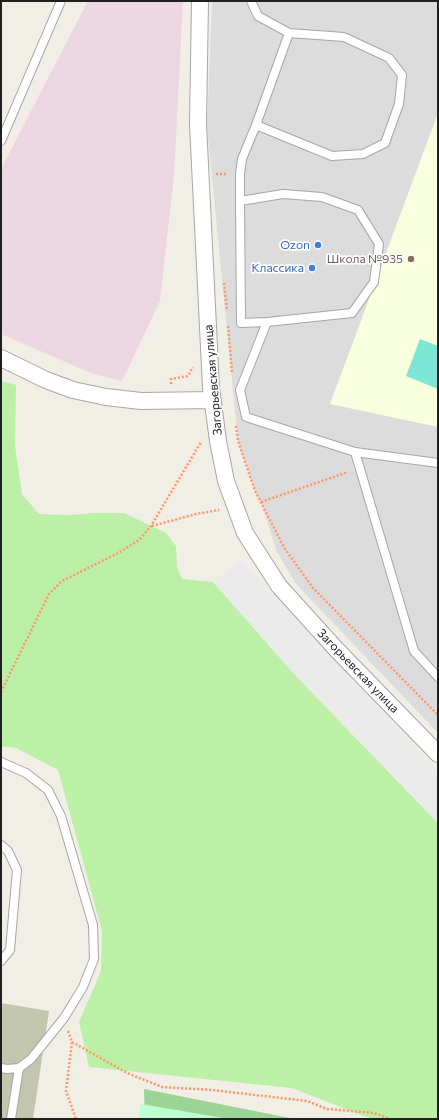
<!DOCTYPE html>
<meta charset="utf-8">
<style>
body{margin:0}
#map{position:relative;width:439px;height:1120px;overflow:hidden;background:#f1efe5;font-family:Commissioner,sans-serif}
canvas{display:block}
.frame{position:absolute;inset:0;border:2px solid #1f1f1f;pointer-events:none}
</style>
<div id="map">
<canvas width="439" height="1120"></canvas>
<div class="frame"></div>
</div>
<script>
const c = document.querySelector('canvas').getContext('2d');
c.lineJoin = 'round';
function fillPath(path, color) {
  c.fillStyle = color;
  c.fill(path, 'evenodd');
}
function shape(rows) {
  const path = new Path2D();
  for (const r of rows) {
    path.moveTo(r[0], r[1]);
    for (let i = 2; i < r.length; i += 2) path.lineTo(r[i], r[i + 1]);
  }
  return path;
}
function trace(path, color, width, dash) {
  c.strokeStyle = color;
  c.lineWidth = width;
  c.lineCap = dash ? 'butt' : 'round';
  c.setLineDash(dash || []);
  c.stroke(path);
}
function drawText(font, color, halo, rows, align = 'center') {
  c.font = font + ' Commissioner,sans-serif';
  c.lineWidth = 3.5;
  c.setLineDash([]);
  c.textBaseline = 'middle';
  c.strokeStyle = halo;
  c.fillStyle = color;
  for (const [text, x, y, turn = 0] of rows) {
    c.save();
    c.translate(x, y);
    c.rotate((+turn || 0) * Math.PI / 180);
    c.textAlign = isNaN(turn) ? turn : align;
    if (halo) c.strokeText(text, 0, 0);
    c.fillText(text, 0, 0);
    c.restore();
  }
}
fillPath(shape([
 [212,1,438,1,438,733,296,584,276,550,261,502,255,491,238,441,207,127]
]), '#dddcdc');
fillPath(shape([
 [88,1,183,1,174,176,160,301,122,381,91,373,1,334,1,169]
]), '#ebd6e2');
fillPath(shape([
 [438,113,438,427,330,404]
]), '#f8ffdf');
fillPath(shape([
 [1,1003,49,1011,33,1119,1,1119]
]), '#c2c6af');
fillPath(shape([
 [1,381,16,385,15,446,22,494,39,514,69,515,94,513,124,513,166,533,176,546,177,567,182,579,213,582,296,676,438,823,438,1119,376,1119,366,1117,292,1088,89,1067,79,1022,101,971,102,931,58,770,16,748,1,746]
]), '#bbf0a6');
fillPath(shape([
 [144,1089,295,1119,145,1119]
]), '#9bd495');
fillPath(shape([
 [141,1104,229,1119,138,1119]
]), '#beffd0');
fillPath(shape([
 [420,339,438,346,438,389,406,376]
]), '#7be7d4');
fillPath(shape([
 [241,559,438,772,438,823,296,676,213,582]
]), '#ebebeb');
const lane = shape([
 [256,125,332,156,363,154,385,143,399,104,402,75,389,58,344,37,289,33],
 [1,141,61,1],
 [240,201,240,174,242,159,256,125,289,33,258,16,251,1],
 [267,322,241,323,240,201,283,194,322,197,358,210,379,244,374,282,352,313,267,322,240,390,246,417,355,452],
 [438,463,355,452,414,651,438,677],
 [1,762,26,773,48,790,61,816,93,925,94,959,83,987,64,1018,31,1059,19,1068,7,1069,1,1068],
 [1,845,8,851,17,870,10,950,1,961],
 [11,1119,19,1068]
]);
const street = shape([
 [200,1,198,124,211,388,218,441,226,481,245,533,279,586,336,649,438,754],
 [1,358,46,380,73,390,106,397,141,401,213,400]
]);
trace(lane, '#a6a6a6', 10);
trace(street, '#a6a6a6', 18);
trace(shape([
 [216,174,227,174],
 [224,283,227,311],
 [228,326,232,373],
 [171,384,171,379,188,376,193,367],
 [236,426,238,441,255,491,285,549,313,588,438,715],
 [261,502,348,472],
 [152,526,196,514,219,510],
 [1,692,49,594,62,581,120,552,139,540,151,526,201,442],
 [68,1031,72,1042,66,1091,76,1119],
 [72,1042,127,1073,162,1087,212,1090,307,1101,327,1109,374,1113,390,1119]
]), '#ff9667', 2.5, [2, 2]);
trace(lane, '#fff', 8);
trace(street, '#fff', 16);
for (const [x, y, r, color] of [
 [318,245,4,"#3f7fe0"],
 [411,259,4,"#8d6e63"],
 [312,268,4,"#3f7fe0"]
]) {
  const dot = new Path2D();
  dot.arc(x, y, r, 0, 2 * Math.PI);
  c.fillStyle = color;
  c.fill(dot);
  trace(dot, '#fff', 1.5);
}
drawText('12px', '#366cbe', '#fff', [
 ["Ozon",310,245],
 ["Классика",304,268]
], 'right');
drawText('12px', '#785e54', '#fff', [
 ["Школа №935",403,259]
], 'right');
drawText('12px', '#1f1f1f', '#fff', [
 ["Загорьевская улица",213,380,-95],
 ["Загорьевская улица",358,671,46]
]);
</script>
